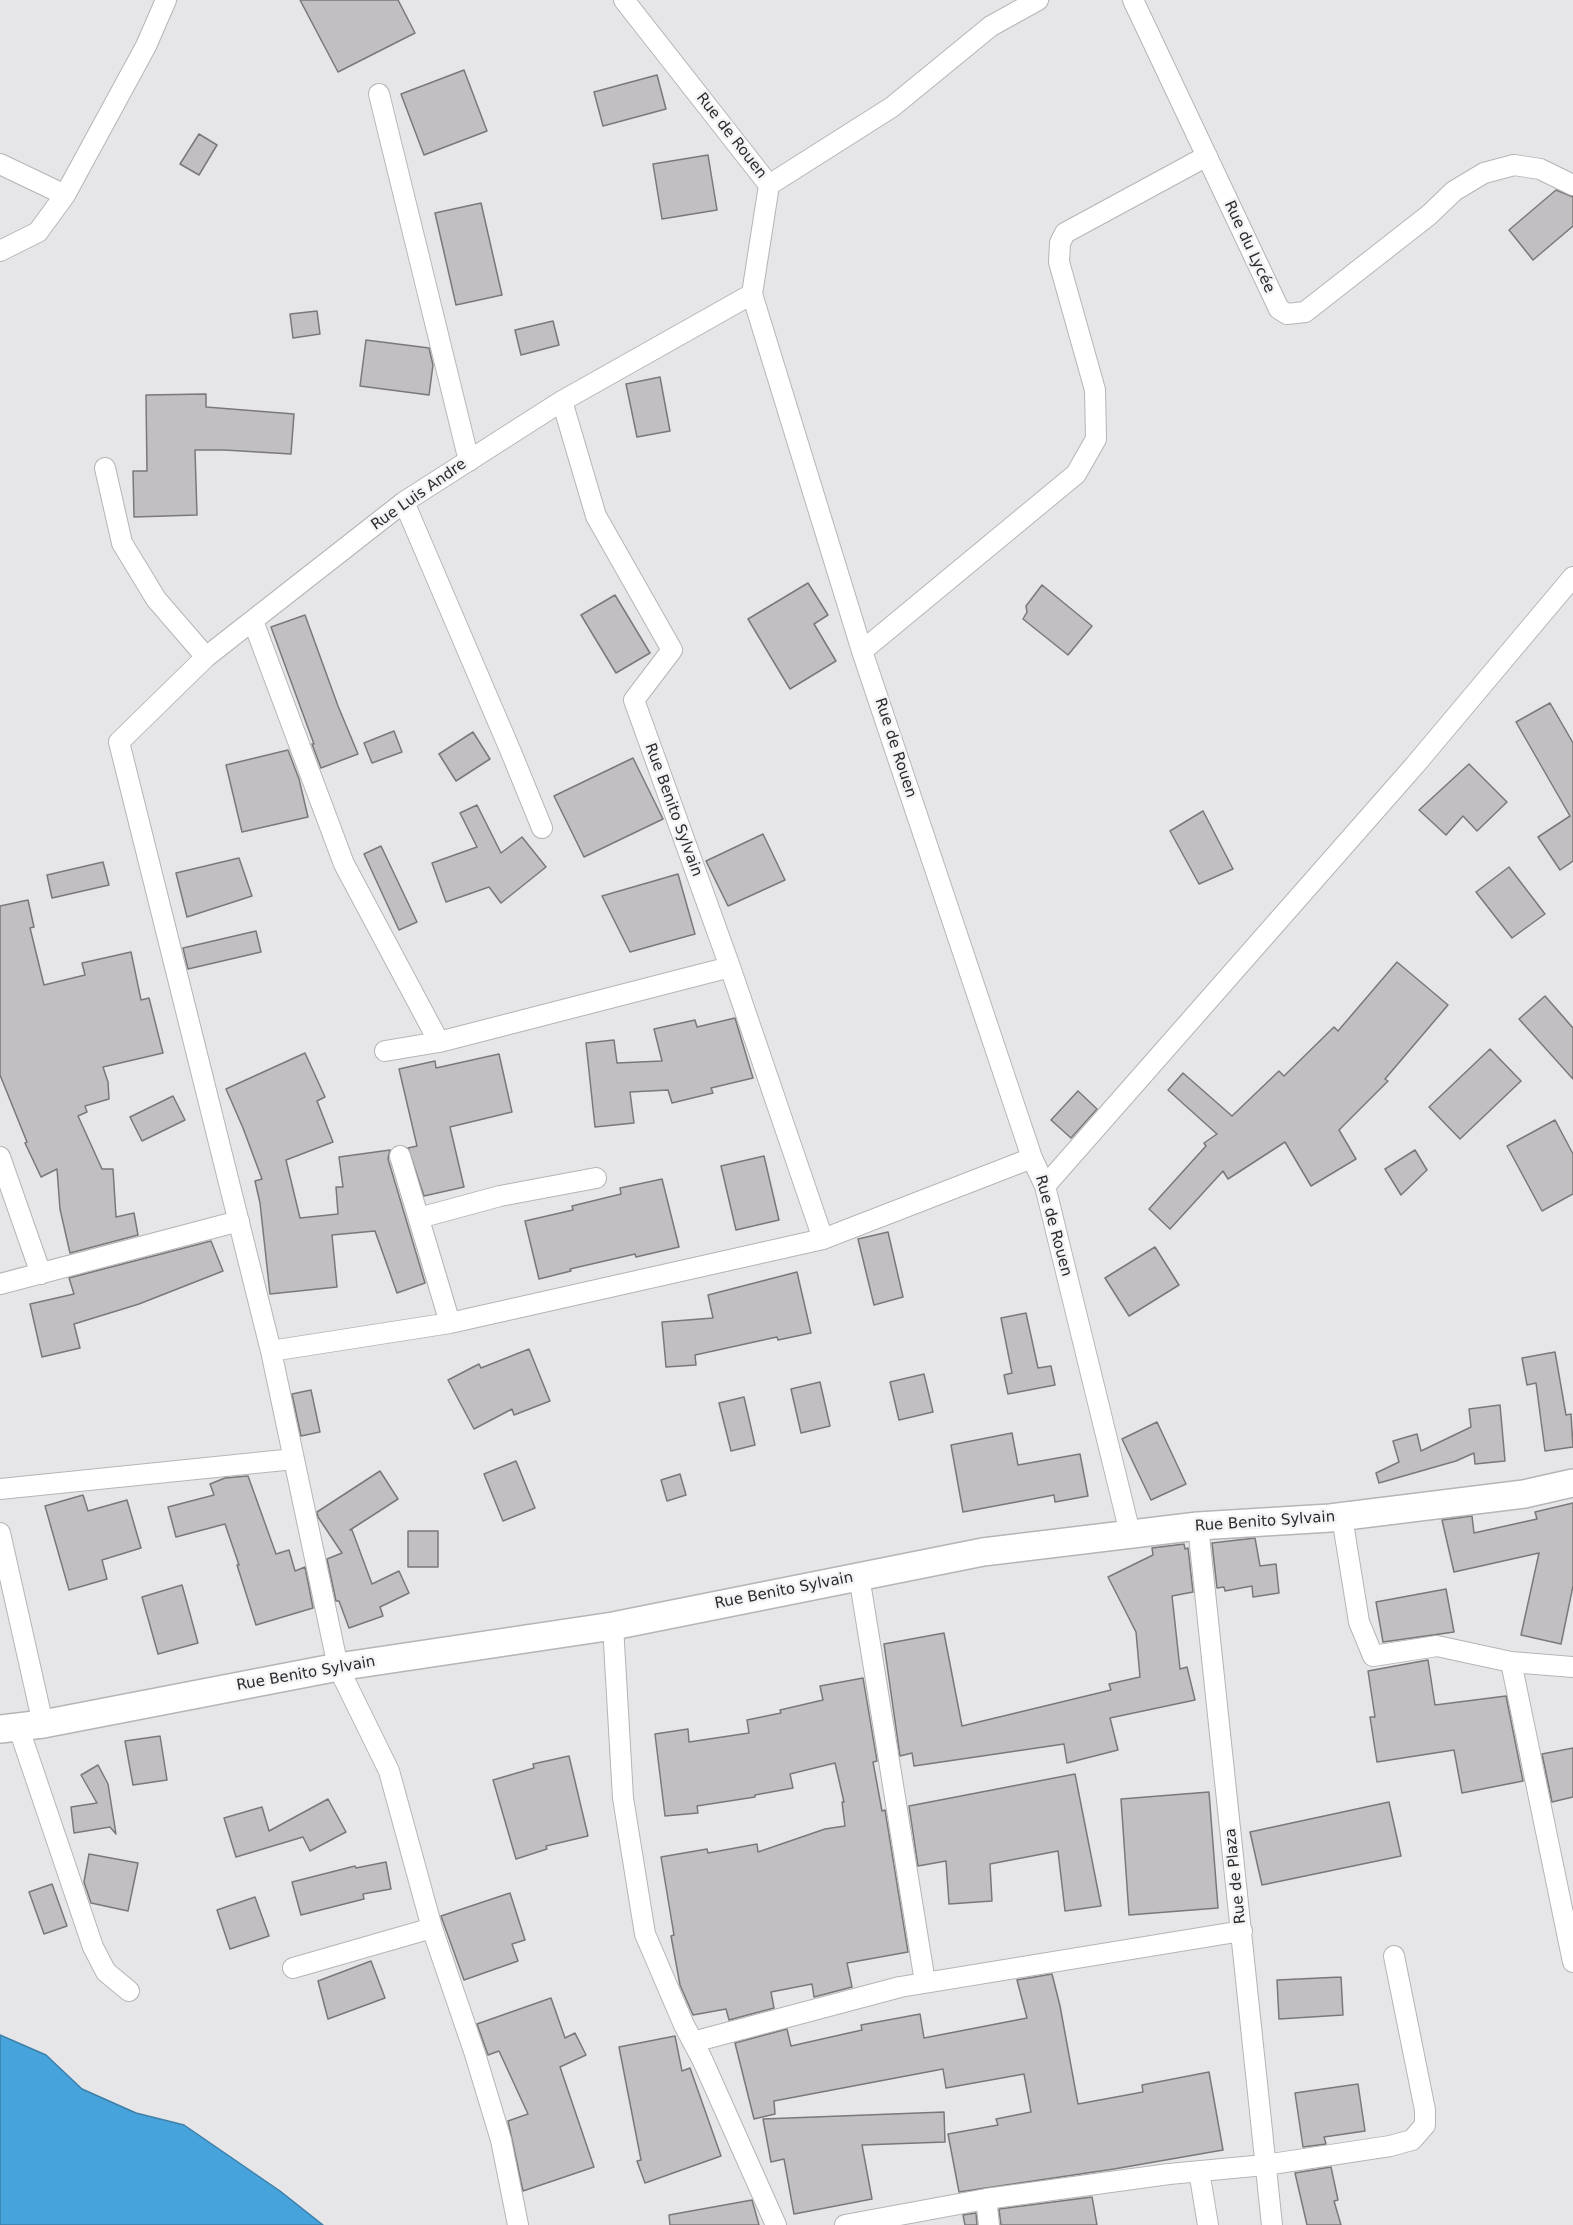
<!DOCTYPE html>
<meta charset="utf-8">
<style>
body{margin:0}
canvas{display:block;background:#e6e6e9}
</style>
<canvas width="1573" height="2225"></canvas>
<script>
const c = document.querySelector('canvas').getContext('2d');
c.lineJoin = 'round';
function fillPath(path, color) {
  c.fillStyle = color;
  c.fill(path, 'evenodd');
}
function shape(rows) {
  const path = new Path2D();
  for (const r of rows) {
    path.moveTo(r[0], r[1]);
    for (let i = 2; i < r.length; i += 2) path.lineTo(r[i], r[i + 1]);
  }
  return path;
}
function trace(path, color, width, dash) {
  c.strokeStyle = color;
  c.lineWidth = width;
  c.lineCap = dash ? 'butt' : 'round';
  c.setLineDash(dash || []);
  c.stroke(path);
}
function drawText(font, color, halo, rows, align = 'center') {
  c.font = font + ' "DejaVu Sans",sans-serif';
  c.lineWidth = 5;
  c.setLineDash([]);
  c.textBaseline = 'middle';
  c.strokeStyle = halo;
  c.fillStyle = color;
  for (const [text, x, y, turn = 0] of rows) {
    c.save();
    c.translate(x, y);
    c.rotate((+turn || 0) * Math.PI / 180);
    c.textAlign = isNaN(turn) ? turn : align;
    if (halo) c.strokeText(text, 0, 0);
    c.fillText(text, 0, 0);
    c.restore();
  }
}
const water = shape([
 [0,2035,46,2055,82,2089,136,2113,184,2125,280,2191,323,2225,0,2225,0,2035]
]);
fillPath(water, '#46a3dc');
trace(water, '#3e7fa7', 1.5);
const building = shape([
 [300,0,398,0,415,33,338,72,300,0],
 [464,70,487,131,424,155,401,94,464,70],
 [657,75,666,109,603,126,594,92,657,75],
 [199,134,217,145,199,175,180,164,199,134],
 [708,155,717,210,662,219,653,164,708,155],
 [1556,190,1573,197,1573,226,1533,260,1509,230,1556,190],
 [481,203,502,295,456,305,435,213,481,203],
 [317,311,320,334,293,338,290,314,317,311],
 [553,321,559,345,521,355,515,330,553,321],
 [366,340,429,348,433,365,429,395,360,386,366,340],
 [660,377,670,431,637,437,626,384,660,377],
 [206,394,206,407,294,414,291,454,224,450,195,450,197,515,134,517,133,471,147,471,146,395,206,394],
 [808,583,828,615,814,624,836,661,790,689,748,619,808,583],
 [1042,585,1092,626,1068,655,1023,619,1027,612,1026,606,1042,585],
 [615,595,650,653,616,673,581,615,615,595],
 [305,615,338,706,358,754,321,768,312,744,314,744,271,627,305,615],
 [1550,703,1573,743,1573,861,1560,870,1538,837,1570,816,1516,722,1550,703],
 [394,731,402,752,372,763,364,743,394,731],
 [473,732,490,759,456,781,439,754,473,732],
 [288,750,299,779,308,817,242,832,226,765,288,750],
 [633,758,663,819,584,857,554,796,633,758],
 [1469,764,1507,802,1477,831,1463,816,1446,835,1419,810,1469,764],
 [477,805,501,853,522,837,546,867,501,903,489,887,446,902,432,863,477,847,460,813,477,805],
 [1203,811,1233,869,1199,884,1170,831,1203,811],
 [763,834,785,880,728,906,706,861,763,834],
 [381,846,417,922,399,930,364,854,381,846],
 [239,858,252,896,187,917,176,873,239,858],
 [103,862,109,885,52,898,47,875,103,862],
 [1509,867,1545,914,1512,938,1476,892,1509,867],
 [678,874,695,934,630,952,602,896,678,874],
 [28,900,34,927,30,928,44,985,85,975,82,963,131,952,141,1000,149,998,163,1053,103,1067,108,1082,109,1099,85,1106,87,1112,78,1116,102,1169,113,1169,116,1217,134,1213,138,1235,70,1253,60,1209,57,1169,41,1177,25,1143,27,1142,0,1075,0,906,28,900],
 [256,931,261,952,188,969,183,948,256,931],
 [1397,962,1448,1005,1385,1079,1388,1081,1339,1130,1356,1159,1311,1186,1285,1142,1228,1179,1223,1171,1170,1229,1149,1209,1206,1146,1204,1143,1217,1134,1168,1090,1183,1073,1232,1116,1279,1071,1284,1076,1334,1027,1338,1031,1397,962],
 [1545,996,1573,1028,1573,1079,1519,1019,1545,996],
 [735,1018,753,1078,711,1088,713,1093,672,1103,668,1090,630,1092,634,1123,595,1127,586,1043,614,1040,617,1063,662,1061,654,1029,695,1020,697,1027,735,1018],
 [1490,1049,1521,1081,1460,1139,1429,1107,1490,1049],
 [305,1053,325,1097,317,1101,333,1142,286,1160,300,1218,338,1214,336,1187,343,1187,339,1157,390,1150,388,1159,425,1283,397,1293,375,1231,332,1235,337,1287,270,1294,260,1203,255,1181,262,1179,243,1128,226,1089,305,1053],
 [499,1054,512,1112,450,1127,464,1187,424,1196,408,1148,417,1146,399,1069,435,1061,436,1068,499,1054],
 [1078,1091,1097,1109,1071,1138,1051,1120,1078,1091],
 [173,1096,185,1120,142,1141,130,1117,173,1096],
 [1555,1120,1573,1154,1573,1194,1542,1211,1507,1146,1555,1120],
 [1415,1150,1427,1170,1401,1195,1385,1169,1415,1150],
 [764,1156,779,1220,736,1230,721,1166,764,1156],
 [662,1179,679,1247,636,1257,635,1254,570,1269,571,1271,539,1279,525,1221,573,1210,572,1206,621,1194,620,1188,662,1179],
 [888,1232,903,1297,874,1305,858,1239,888,1232],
 [211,1241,223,1271,139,1304,74,1324,80,1348,42,1357,30,1304,74,1294,69,1278,211,1241],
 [1155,1247,1179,1285,1129,1316,1105,1278,1155,1247],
 [797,1272,811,1333,778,1340,777,1337,695,1355,696,1365,666,1367,662,1322,713,1318,708,1295,797,1272],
 [1026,1313,1038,1368,1051,1366,1055,1385,1008,1394,1004,1375,1012,1373,1001,1318,1026,1313],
 [529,1349,550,1401,514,1415,512,1409,474,1429,448,1380,479,1364,481,1368,529,1349],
 [1555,1352,1566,1415,1571,1414,1573,1447,1545,1451,1536,1383,1527,1385,1522,1358,1555,1352],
 [924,1374,933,1412,899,1420,890,1382,924,1374],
 [820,1382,830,1426,801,1433,791,1389,820,1382],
 [311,1390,320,1432,301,1436,292,1394,311,1390],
 [744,1397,755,1445,731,1451,719,1403,744,1397],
 [1500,1405,1505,1461,1475,1464,1474,1453,1456,1461,1379,1483,1376,1473,1399,1462,1393,1441,1417,1434,1421,1451,1471,1427,1469,1409,1500,1405],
 [1157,1422,1186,1484,1151,1500,1122,1439,1157,1422],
 [1012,1433,1018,1465,1080,1454,1088,1496,1055,1502,1054,1495,963,1512,951,1445,1012,1433],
 [516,1461,535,1508,503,1521,484,1474,516,1461],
 [380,1471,398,1499,350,1530,352,1530,372,1584,399,1571,409,1593,380,1607,383,1616,349,1628,339,1601,336,1601,327,1559,342,1553,318,1517,317,1512,380,1471],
 [680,1474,686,1495,667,1501,661,1480,680,1474],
 [248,1476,276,1554,289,1550,295,1571,305,1567,313,1608,256,1625,237,1565,239,1565,225,1524,176,1537,168,1507,214,1495,210,1484,225,1478,248,1476],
 [83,1495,88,1511,127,1500,141,1548,102,1560,107,1579,69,1590,45,1506,83,1495],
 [1573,1503,1573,1586,1561,1644,1521,1635,1539,1553,1454,1572,1442,1520,1472,1516,1474,1533,1537,1519,1535,1512,1573,1503],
 [408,1531,438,1531,438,1567,408,1567,408,1531],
 [1255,1538,1260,1566,1276,1564,1279,1593,1253,1597,1252,1586,1225,1591,1224,1587,1217,1588,1212,1543,1255,1538],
 [1184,1544,1185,1549,1188,1548,1193,1592,1172,1596,1180,1669,1187,1667,1195,1700,1110,1718,1118,1750,1067,1763,1064,1744,914,1766,912,1753,900,1756,884,1644,944,1633,962,1726,1111,1690,1109,1684,1140,1677,1136,1632,1108,1577,1153,1555,1152,1548,1184,1544],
 [182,1585,198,1643,158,1654,142,1597,182,1585],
 [1446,1589,1454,1632,1383,1642,1376,1602,1446,1589],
 [1428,1660,1435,1705,1506,1696,1523,1781,1462,1793,1454,1750,1377,1762,1370,1717,1375,1717,1368,1671,1428,1660],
 [863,1678,877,1761,873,1762,882,1811,885,1810,908,1952,847,1963,852,1987,814,1997,812,1984,771,1992,774,2008,729,2020,726,2009,693,2015,680,1985,671,1936,674,1935,661,1857,707,1849,708,1853,757,1844,758,1852,825,1829,845,1826,842,1802,844,1802,835,1763,790,1774,793,1788,755,1795,755,1797,697,1806,698,1813,665,1816,655,1734,688,1729,689,1742,749,1733,747,1720,781,1713,780,1710,823,1700,820,1686,863,1678],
 [160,1736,167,1780,133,1785,125,1741,160,1736],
 [1573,1748,1573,1797,1552,1802,1542,1754,1573,1748],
 [569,1756,588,1836,546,1846,547,1849,516,1859,493,1780,534,1768,533,1764,569,1756],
 [98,1765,108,1784,116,1834,110,1827,74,1833,71,1807,97,1803,81,1775,98,1765],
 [1075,1774,1101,1906,1065,1911,1058,1851,990,1864,992,1901,949,1904,946,1861,918,1866,909,1806,1075,1774],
 [1209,1792,1218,1908,1129,1915,1121,1799,1209,1792],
 [328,1799,346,1832,310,1851,303,1837,236,1857,224,1818,262,1807,269,1831,328,1799],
 [1389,1802,1401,1856,1262,1885,1250,1832,1389,1802],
 [89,1854,138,1863,128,1911,91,1903,84,1882,89,1854],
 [386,1862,391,1889,363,1894,364,1899,301,1915,292,1882,355,1866,356,1868,386,1862],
 [52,1884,67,1926,44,1934,29,1892,52,1884],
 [510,1893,525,1940,512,1944,518,1961,464,1980,441,1916,510,1893],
 [255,1897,269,1936,230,1949,217,1910,255,1897],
 [371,1961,385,1998,328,2019,318,1981,371,1961],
 [1052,1974,1060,2006,1078,2104,1143,2092,1142,2085,1209,2072,1223,2150,1114,2169,959,2192,948,2134,998,2125,996,2119,1031,2112,1024,2074,946,2088,943,2069,774,2101,775,2114,754,2119,735,2043,787,2029,791,2046,862,2030,861,2025,920,2014,924,2038,1027,2018,1017,1980,1052,1974],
 [1341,1977,1343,2015,1279,2019,1277,1980,1341,1977],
 [551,1998,565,2038,575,2033,586,2055,560,2067,594,2167,523,2191,508,2121,528,2114,499,2051,488,2055,477,2024,551,1998],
 [675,2036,682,2071,690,2068,721,2156,645,2183,637,2161,641,2160,619,2047,675,2036],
 [1358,2084,1365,2131,1324,2137,1326,2144,1303,2147,1295,2093,1358,2084],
 [944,2112,945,2142,862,2145,872,2199,794,2214,784,2159,771,2162,763,2119,944,2112],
 [1331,2167,1338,2200,1334,2201,1341,2225,1307,2225,1295,2173,1331,2167],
 [1092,2197,1097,2225,1001,2225,999,2209,1092,2197],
 [752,2200,759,2225,670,2225,669,2215,752,2200],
 [976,2213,977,2225,965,2225,963,2215,976,2213]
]);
fillPath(building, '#c1bfc1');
trace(building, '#7b787a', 1.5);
const minor = shape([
 [624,0,769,185,752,294,862,651,1032,1158,1045,1186,1130,1533],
 [1133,0,1279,309,1287,314,1305,312,1429,215,1454,191,1484,173,1514,165,1540,169,1573,185],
 [379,94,469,461],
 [0,164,65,195],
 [769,185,892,107,991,26,1038,0],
 [0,251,38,232,65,195,146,46,166,0],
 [562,401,596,516,672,650,634,700,730,967,823,1239],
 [105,468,122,543,156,599,206,657],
 [404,502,511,752,542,828],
 [253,621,344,864,439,1042],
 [862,651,1076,474,1096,439,1095,390,1059,262,1060,243,1065,233,1207,156],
 [385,1051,439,1042,730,967],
 [400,1156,450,1323],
 [0,1157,41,1274],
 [1045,1186,1415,765,1573,577],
 [419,1218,500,1196,596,1178],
 [0,1284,239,1221],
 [271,1351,450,1323,823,1239,1032,1158],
 [0,1489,294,1459],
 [1342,1517,1359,1622,1373,1656,1437,1646,1511,1662,1573,1667],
 [1198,1526,1272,2225],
 [0,1533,43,1724],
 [859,1576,925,1982],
 [613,1626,623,1798,645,1934,684,2025,702,2059,776,2225],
 [1511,1662,1573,1962],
 [18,1726,93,1947,106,1972,129,1991],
 [293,1968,432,1928],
 [693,2042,900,1987,1242,1931],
 [1199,2171,1208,2225],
 [986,2199,989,2225],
 [518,2225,501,2140,475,2054,432,1928,389,1771,338,1667,271,1351,119,742,206,657,404,502,562,401,752,294],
 [845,2225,986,2199,1169,2174,1265,2165,1390,2146,1412,2140,1425,2125,1425,2110,1394,1956]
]);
const secondary = shape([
 [0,1729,43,1724,338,1667,613,1626,983,1552,1198,1526,1330,1518,1524,1494,1573,1483]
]);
trace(minor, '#b5b4b7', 22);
trace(secondary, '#b5b4b7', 30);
trace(minor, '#fff', 20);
trace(secondary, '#fff', 27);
drawText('15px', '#2b2b2c', '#f3f3f6', [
 ["Rue de Rouen",731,136,52],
 ["Rue du Lycée",1249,247,65],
 ["Rue Luis Andre",419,495,-35],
 ["Rue de Rouen",895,748,72],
 ["Rue Benito Sylvain",673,810,70],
 ["Rue de Rouen",1053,1226,75],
 ["Rue Benito Sylvain",1265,1522,-4],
 ["Rue Benito Sylvain",784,1591,-11],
 ["Rue Benito Sylvain",306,1674,-10],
 ["Rue de Plaza",1236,1876,-96]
]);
</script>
